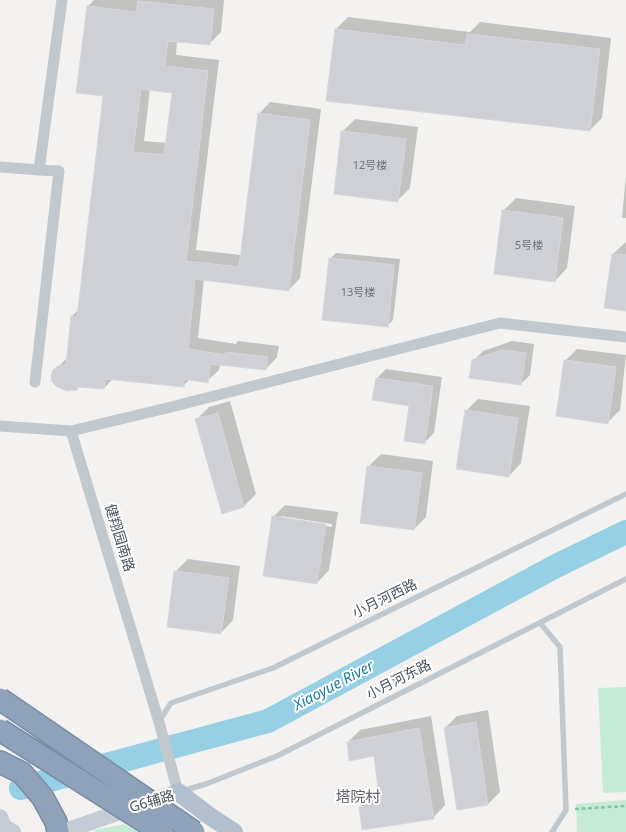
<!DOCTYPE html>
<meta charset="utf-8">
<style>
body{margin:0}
canvas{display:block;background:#f3f2f1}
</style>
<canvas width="626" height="832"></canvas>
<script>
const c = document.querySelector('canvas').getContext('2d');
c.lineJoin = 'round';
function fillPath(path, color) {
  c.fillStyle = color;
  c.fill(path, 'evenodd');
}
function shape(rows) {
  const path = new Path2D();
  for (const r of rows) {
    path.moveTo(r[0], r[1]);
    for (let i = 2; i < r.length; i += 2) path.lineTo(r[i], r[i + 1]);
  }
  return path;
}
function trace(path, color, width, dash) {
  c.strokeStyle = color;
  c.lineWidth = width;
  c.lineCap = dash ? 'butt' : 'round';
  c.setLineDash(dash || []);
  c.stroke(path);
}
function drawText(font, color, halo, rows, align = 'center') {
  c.font = font + ' "Noto Sans","Noto Sans SC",sans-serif';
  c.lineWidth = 4;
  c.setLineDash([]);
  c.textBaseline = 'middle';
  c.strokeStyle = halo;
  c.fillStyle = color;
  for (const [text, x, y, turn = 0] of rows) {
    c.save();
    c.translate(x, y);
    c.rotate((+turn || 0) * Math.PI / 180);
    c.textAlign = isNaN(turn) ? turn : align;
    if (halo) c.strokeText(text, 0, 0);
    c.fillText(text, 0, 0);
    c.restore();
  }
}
fillPath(shape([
 [626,687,626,792,603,793,598,688],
 [626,800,626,832,577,832,576,804],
 [124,824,138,832,95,832,94,830]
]), '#c5ebd6');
fillPath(shape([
 [94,0,224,0,221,32,209,44,177,40,176,55,219,60,196,250,241,255,259,114,270,102,321,109,300,278,289,290,204,279,198,338,236,344,238,341,279,346,277,357,266,369,220,363,219,370,207,381,190,379,183,386,113,379,104,388,54,371,68,357,72,316,79,309,105,95,88,6],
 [150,89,173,92,167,143,144,141],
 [348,17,470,32,480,22,611,38,602,118,590,130,336,29],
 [355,119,418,127,410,188,398,200,343,131],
 [626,175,626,218,622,218],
 [516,198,575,206,567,268,555,281,503,211],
 [626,242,626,310,606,307,613,254],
 [336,253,400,259,393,320,387,326,330,259],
 [512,341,534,344,530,375,521,384,473,361,483,351],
 [577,349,626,355,620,410,608,422,565,361],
 [386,369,442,377,434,433,425,442,411,405,377,378],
 [478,399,530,406,521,463,509,476,466,411],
 [230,401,256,494,244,506,197,419,209,407],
 [381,454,433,461,426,517,414,529,369,466],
 [285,505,338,512,329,570,317,583,273,517],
 [281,516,332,524,332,527,281,519],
 [188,559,240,566,233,620,221,633,176,571],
 [488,710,500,792,488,804,445,728,457,716],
 [431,716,445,805,433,818,360,807,372,795,380,794,376,754,348,742,360,730]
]), '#0003');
trace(shape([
 [21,788,268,721,556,566,626,532]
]), '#97d0e4', 24);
const building = shape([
 [138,1,214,9,210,45,168,41,165,66,208,71,186,261,239,267,258,113,310,120,289,291,195,279,188,349,225,355,226,352,268,357,266,370,210,364,208,383,184,379,184,387,105,379,104,389,79,387,77,390,67,391,57,387,52,382,51,376,53,370,58,366,66,365,71,316,77,317,103,96,76,93,87,6,136,12,138,1],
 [141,89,172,93,164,155,133,152,141,89],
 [335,29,465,45,467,34,600,49,590,131,326,101,335,29],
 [341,131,406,139,398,202,334,194,341,131],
 [502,210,563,218,555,282,494,274,502,210],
 [612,254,626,255,626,311,604,308,612,254],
 [329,258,394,265,388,327,322,320,329,258],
 [502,350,526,353,521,385,469,378,472,360,502,350],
 [564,360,616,367,608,424,556,416,564,360],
 [376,378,433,386,425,444,404,441,409,406,372,400,376,378],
 [465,410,518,418,509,477,456,469,465,410],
 [218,413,244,507,222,514,195,419,218,413],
 [367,466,422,473,414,530,360,523,367,466],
 [272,516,326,524,317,584,263,576,272,516],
 [174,571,229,578,221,634,167,627,174,571],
 [476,722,488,805,457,810,444,728,476,722],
 [419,728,434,819,362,830,359,807,380,805,374,756,349,761,347,742,419,728]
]);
fillPath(building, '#cfd0d5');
trace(building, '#d6d7dc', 1);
const highway = shape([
 [0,762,22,773,43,798,56,822,58,832]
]);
trace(highway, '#7a8da6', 24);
trace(shape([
 [575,809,626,806]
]), '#81c6a7', 2.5, [4, 2.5]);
trace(shape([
 [540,623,560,647,566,810,552,832],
 [159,721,171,703,273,668,626,494],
 [182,791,206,784,277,756,626,579]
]), '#c1c8ce', 5.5);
trace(shape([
 [0,167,39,170],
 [35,382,59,171,39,170,62,0],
 [0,426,71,431,167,408,500,323,626,337],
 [71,431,159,722,178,792]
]), '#c1c8ce', 11);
trace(shape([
 [0,817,4,827,13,832],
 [62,832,178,792]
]), '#c4ccd5', 16);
trace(shape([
 [178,792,211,817,234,832]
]), '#b4bfcd', 18);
trace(highway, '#8fa2ba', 21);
const highwayBridge = shape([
 [0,699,194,832],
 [0,730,161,832]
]);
trace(highwayBridge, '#7a8da6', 24, []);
trace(highwayBridge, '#8fa2ba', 21);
drawText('11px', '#6c727b', null, [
 ["12号楼",370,166],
 ["5号楼",529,246],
 ["13号楼",358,293]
]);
drawText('14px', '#4b535d', '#fff', [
 ["健翔园南路",119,538,73],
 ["小月河西路",385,599,-26],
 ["小月河东路",399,680,-27],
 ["G6辅路",152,802,-16]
]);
drawText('italic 15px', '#1c7d9f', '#fff', [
 ["Xiaoyue River",334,686,-28]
]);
drawText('15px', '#5e6165', '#fff', [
 ["塔院村",358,798]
]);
</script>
